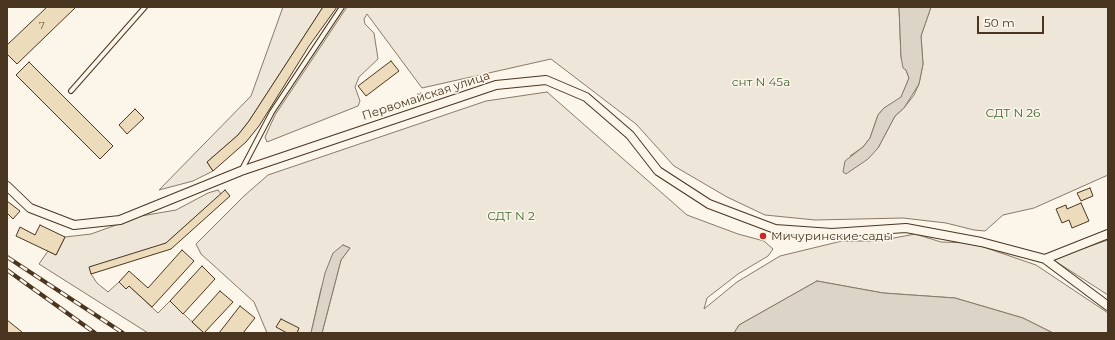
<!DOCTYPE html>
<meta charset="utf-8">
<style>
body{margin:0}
#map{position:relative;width:1115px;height:340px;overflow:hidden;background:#fbf6e9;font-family:Montserrat,sans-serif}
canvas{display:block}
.frame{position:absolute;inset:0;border:8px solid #4a3520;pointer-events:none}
.scale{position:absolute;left:977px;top:16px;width:67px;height:18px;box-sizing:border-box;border:2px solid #4a3520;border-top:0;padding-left:5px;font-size:12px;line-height:14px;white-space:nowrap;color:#4a3520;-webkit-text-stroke:3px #fbf6e9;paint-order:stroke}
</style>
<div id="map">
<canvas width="1115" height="340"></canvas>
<div class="frame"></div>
<div class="scale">50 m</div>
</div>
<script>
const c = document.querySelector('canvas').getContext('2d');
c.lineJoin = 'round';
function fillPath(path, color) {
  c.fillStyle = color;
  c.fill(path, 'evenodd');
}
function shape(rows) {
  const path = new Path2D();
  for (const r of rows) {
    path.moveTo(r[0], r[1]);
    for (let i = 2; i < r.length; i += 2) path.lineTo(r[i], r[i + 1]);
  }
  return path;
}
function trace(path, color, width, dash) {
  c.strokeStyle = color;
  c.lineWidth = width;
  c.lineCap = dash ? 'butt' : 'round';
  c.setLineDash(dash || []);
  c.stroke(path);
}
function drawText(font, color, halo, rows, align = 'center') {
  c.font = font + ' Montserrat,sans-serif';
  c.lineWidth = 3;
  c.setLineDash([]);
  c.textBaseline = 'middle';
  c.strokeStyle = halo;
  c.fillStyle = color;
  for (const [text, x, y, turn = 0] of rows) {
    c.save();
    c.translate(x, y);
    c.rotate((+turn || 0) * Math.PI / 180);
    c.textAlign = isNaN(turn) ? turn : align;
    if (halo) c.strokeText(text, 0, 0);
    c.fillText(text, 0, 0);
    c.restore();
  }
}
const green = shape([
 [283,7,323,7,249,121,238,135,207,162,213,171,193,181,159,190,251,96,283,7],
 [347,7,899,7,901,57,909,78,901,98,884,108,878,115,870,138,863,147,850,156,878,148,895,116,904,108,914,95,919,84,923,64,921,36,931,7,1108,7,1108,175,1034,208,1003,215,985,231,974,230,946,223,903,218,815,220,765,215,727,197,674,166,636,124,551,59,422,88,367,14,364,19,365,24,374,33,378,59,359,77,355,87,360,101,358,106,267,142,265,137,275,115,347,7],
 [547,92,687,215,738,234,764,241,773,249,768,256,738,274,707,298,704,309,737,282,780,256,842,241,878,241,915,234,941,242,972,243,1036,265,1108,313,1108,333,1053,333,1023,318,955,298,883,293,817,281,739,325,734,333,322,333,341,260,350,248,343,245,321,289,311,333,267,333,254,302,201,254,196,244,244,196,268,175,486,101,547,92],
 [218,190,221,194,166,243,91,274,97,283,108,292,119,282,126,289,129,286,158,313,170,301,204,333,148,333,39,264,48,251,56,255,65,237,91,234,141,216,176,210,208,193,218,190],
 [1108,240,1108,295,1052,259,1108,240]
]);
fillPath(green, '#ede6d9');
trace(green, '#887966', 1);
const water = shape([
 [899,7,931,7,921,36,923,64,919,84,904,108,895,116,878,148,868,159,846,174,843,172,845,161,863,147,870,138,878,115,884,108,901,97,909,78,906,70,903,68,901,57,899,7],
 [343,245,350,248,341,260,322,333,311,333,325,273,333,253,343,245],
 [817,281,883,293,955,298,1023,318,1053,333,734,333,739,325,817,281]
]);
fillPath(water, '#dcd4c6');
trace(water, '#887966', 1);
const building = shape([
 [47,7,76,7,17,64,7,54,7,45,47,7],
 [323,7,337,7,309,46,259,126,246,142,213,171,207,162,238,135,249,121,323,7],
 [391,61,399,71,366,96,358,86,391,61],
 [29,62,113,146,100,159,16,75,29,62],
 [135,109,144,118,127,134,119,125,135,109],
 [1090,188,1093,196,1081,201,1077,193,1090,188],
 [225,190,230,196,171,249,91,274,89,267,166,243,225,190],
 [7,201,20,211,13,219,7,213,7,201],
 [1081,203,1089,221,1072,228,1069,220,1062,223,1056,209,1066,205,1067,209,1081,203],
 [40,225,65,237,56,255,16,236,20,227,35,235,40,225],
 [182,250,194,261,152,307,129,286,126,289,119,282,129,271,148,288,182,250],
 [202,266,215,279,183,314,170,301,202,266],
 [220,291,233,302,204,333,192,322,220,291],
 [240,306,255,318,243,333,219,333,240,306],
 [281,319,299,328,297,333,287,333,276,327,281,319],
 [7,320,22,332,23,333,7,333,7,320]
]);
fillPath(building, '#ecdcbc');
trace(building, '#4a3520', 1);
const lane = shape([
 [71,91,145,7],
 [241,171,272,112,342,7]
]);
const street = shape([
 [7,186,30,208,74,225,120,220,241,171,496,85,546,80,586,97,630,135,658,171,709,204,775,229,832,233,906,228,981,242,1045,259,1108,306],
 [1045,259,1108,234]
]);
trace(lane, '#4a3520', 6);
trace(street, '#4a3520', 10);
trace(lane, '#fbf6e9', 4);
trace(street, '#fbf6e9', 8);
const rail = shape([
 [7,257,123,333],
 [7,270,95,333]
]);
trace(rail, '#4a3520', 4);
trace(rail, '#fbf6e9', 2.5, [8]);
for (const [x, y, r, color] of [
 [763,236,4,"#c62828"]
]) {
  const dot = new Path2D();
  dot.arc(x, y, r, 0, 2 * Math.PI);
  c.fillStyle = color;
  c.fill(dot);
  trace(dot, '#fbf6e9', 1.5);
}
drawText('10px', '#725f47', null, [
 ["7",42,26]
]);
drawText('12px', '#436837', '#fbf6e9', [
 ["снт N 45а",761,82],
 ["СДТ N 26",1013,113],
 ["СДТ N 2",511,216]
]);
drawText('12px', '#4a3520', '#fbf6e9', [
 ["Первомайская улица",426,96,-18]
]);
drawText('12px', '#4a3520', '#fbf6e9', [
 ["Мичуринские сады",771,236]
], 'left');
</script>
